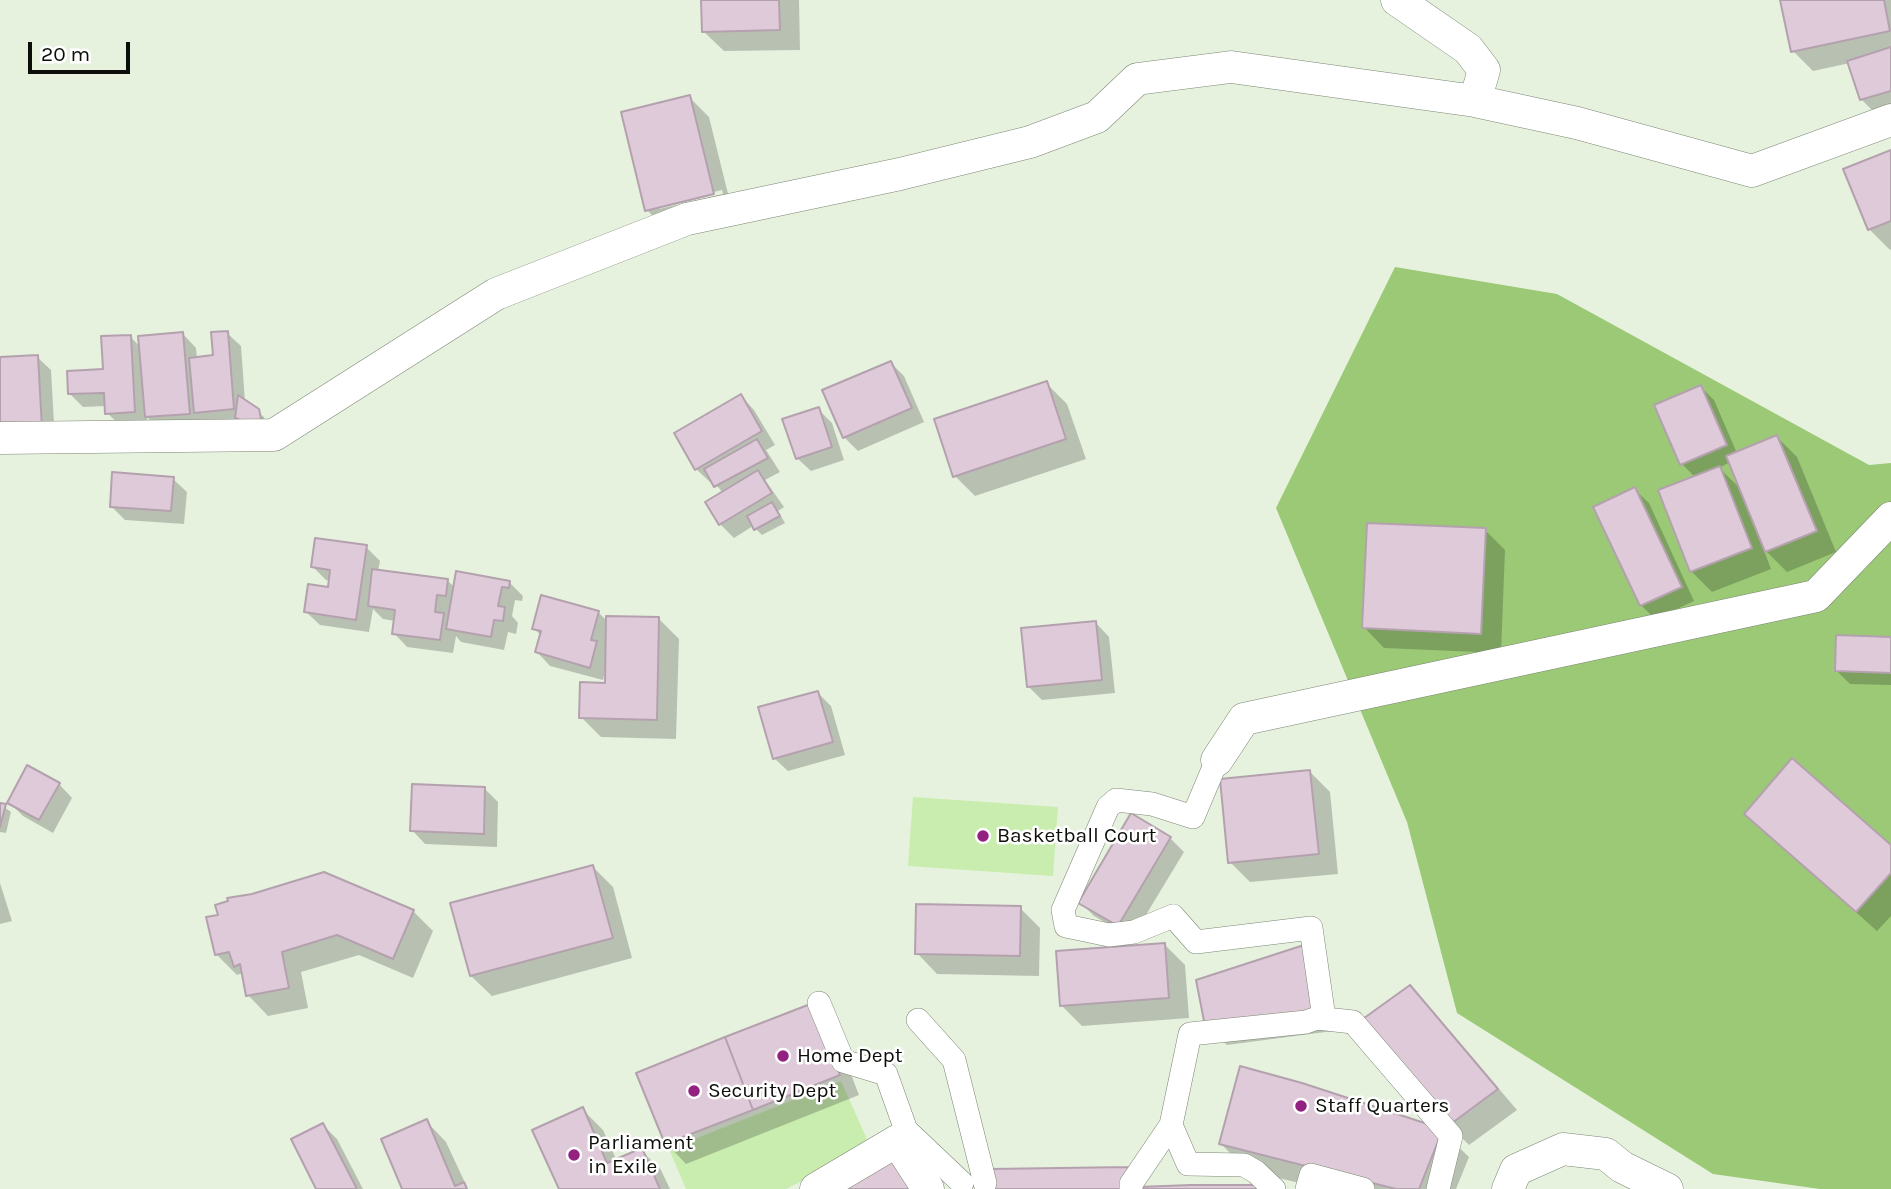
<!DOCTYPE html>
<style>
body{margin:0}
#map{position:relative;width:1891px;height:1189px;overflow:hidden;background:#e6f2de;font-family:Karla,sans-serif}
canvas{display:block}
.scale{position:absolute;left:28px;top:42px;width:102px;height:32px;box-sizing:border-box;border:4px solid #0c0f09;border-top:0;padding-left:9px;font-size:21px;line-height:24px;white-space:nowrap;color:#0c0f09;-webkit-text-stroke:5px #fff;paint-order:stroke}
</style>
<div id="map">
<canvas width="1891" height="1189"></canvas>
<div class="scale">20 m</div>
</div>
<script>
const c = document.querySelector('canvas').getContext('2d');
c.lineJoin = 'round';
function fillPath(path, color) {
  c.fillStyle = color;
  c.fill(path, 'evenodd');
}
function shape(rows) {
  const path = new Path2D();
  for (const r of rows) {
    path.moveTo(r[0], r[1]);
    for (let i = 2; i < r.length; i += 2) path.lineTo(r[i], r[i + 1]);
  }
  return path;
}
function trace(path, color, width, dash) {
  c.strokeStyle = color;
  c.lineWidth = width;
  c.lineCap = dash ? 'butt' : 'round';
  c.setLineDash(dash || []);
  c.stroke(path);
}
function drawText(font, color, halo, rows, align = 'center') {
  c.font = font + ' Karla,sans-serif';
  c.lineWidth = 5;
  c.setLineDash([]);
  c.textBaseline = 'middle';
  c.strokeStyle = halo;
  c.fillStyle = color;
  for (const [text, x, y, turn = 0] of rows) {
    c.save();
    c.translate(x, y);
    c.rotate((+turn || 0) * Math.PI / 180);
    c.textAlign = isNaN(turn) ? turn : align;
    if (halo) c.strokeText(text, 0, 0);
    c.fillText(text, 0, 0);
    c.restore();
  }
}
fillPath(shape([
 [913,797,1058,807,1053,876,908,866],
 [841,1081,870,1146,786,1189,686,1189,669,1149]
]), '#c9ecaf');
fillPath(shape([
 [1395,267,1557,294,1869,465,1891,463,1891,1189,1820,1189,1713,1174,1457,1013,1407,822,1276,508]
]), '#9bc976');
fillPath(shape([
 [703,0,799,0,800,50,724,51,703,31],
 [1782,0,1891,0,1891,108,1875,113,1861,99,1850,63,1813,71,1793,51],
 [689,97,709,117,733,214,667,230,647,210],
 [722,190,723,194,659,209,659,205],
 [1891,152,1891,249,1890,250,1869,229],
 [227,333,241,346,245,402,264,417,268,432,209,426,202,419,203,427,160,430,147,417,148,425,121,426,107,413,106,406,83,407,70,394,105,371,130,336,140,347,183,334,196,348,197,359,215,357],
 [37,357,51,370,55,441,0,393,0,359],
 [891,363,904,376,924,422,858,451,844,437],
 [1046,383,1067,404,1086,459,975,496,955,476],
 [1701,387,1714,400,1737,453,1777,437,1797,457,1836,552,1787,572,1763,548,1771,569,1712,592,1691,571,1695,477,1682,464,1656,406],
 [1730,462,1742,490,1719,468],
 [741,396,754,410,775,445,766,450,780,472,765,480,784,507,778,511,785,523,762,535,753,526,734,538,720,524,707,503,723,493,713,481,710,482,696,469],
 [818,409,832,423,844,460,811,471,797,458],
 [173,479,187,492,184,524,125,520,112,507],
 [1635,490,1649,503,1694,601,1655,619,1641,605],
 [1485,530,1505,550,1501,653,1384,648,1364,627],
 [366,547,380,561,378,571,447,580,455,588,509,582,523,596,522,601,515,600,512,616,518,623,516,634,508,632,504,650,461,642,456,636,453,653,407,647,394,633,395,621,383,619,373,609,369,632,320,625,306,612,330,589,331,581,326,580,313,567],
 [598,612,608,622,659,619,679,639,676,739,601,737,581,717,606,685,605,671,603,680,550,666,537,652,542,636,534,629],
 [1096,623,1109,637,1115,693,1042,700,1029,687],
 [1891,639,1891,685,1850,684,1836,670],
 [818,693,831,706,845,755,788,771,774,758],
 [1310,772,1330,792,1338,874,1250,882,1230,862],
 [59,784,72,798,53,833,23,816,9,802],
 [484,788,498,802,497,847,425,844,412,830],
 [0,804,11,812,6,833,0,832],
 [1746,814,1891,847,1891,916,1877,931],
 [1170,838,1184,852,1132,938,1094,916,1080,902],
 [593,867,613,887,632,958,492,996,471,976],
 [0,883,12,921,0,924],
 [1020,908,1040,928,1039,976,937,974,917,953],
 [413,911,433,931,413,978,359,955,301,972,308,1008,268,1016,248,995,243,973,237,975,216,954],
 [1165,945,1185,965,1189,1018,1082,1026,1061,1005],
 [1323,967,1333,1031,1227,1045,1206,1025],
 [1410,987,1430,1008,1517,1110,1469,1145,1449,1125],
 [832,1026,859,1095,686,1164,666,1143],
 [582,1109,603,1130,617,1161,641,1150,661,1170,670,1189,561,1189],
 [426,1121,446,1142,468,1189,404,1189],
 [323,1125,337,1139,363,1189,318,1189],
 [1442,1131,1469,1157,1456,1189,1323,1189,1247,1170,1221,1144]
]), '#0003');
const building = shape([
 [701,0,779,0,780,30,702,32,701,0],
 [1780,0,1884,0,1890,31,1791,52,1780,0],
 [1891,47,1891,91,1860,100,1847,61,1891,47],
 [690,95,714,194,645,211,621,112,690,95],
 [1891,150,1891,221,1868,230,1843,169,1891,150],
 [228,331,234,409,194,413,189,358,213,355,211,332,228,331],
 [183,332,190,414,145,417,138,336,183,332],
 [131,335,135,412,105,414,104,393,68,394,67,371,103,369,101,336,131,335],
 [38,355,42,428,0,430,0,357,38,355],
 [891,361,912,408,843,438,822,390,891,361],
 [1047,381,1066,439,953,477,934,419,1047,381],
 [1701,385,1727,445,1680,465,1654,405,1701,385],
 [741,394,762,431,695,470,674,433,741,394],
 [238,395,259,409,263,428,235,418,238,395],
 [819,407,832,447,796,459,782,419,819,407],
 [1777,435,1817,531,1765,552,1726,456,1777,435],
 [757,439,768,458,714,487,704,469,757,439],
 [1720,466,1752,548,1690,572,1658,490,1720,466],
 [758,470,772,493,719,525,705,502,758,470],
 [112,472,174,477,171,511,110,507,112,472],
 [1635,487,1682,587,1640,606,1593,507,1635,487],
 [772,502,780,516,754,530,747,516,772,502],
 [1367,523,1486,528,1481,634,1362,628,1367,523],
 [315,538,367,545,356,620,304,612,308,584,328,587,330,570,311,567,315,538],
 [372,569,448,579,446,596,437,595,435,612,444,613,440,640,392,634,395,610,368,606,372,569],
 [456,571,510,581,509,588,502,587,498,606,505,607,503,621,494,620,491,637,446,629,456,571],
 [541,595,599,611,591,640,597,641,590,668,535,652,541,631,532,629,541,595],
 [606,616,659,617,657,720,579,718,580,682,605,683,606,616],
 [1096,621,1102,680,1027,687,1021,628,1096,621],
 [1836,635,1891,637,1891,673,1835,671,1836,635],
 [818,691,833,742,773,759,758,707,818,691],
 [1792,758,1891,845,1891,873,1856,912,1744,814,1792,758],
 [27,765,60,783,39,820,7,803,27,765],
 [1310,770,1319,854,1228,863,1220,779,1310,770],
 [412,784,485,787,484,834,410,831,412,784],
 [0,803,6,804,0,827,0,803],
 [1131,813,1171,837,1118,926,1078,903,1131,813],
 [593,865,613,938,470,976,450,903,593,865],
 [324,872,414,910,393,959,337,935,282,952,289,988,246,996,240,964,234,967,229,952,215,955,206,917,218,915,215,905,228,901,227,898,252,894,324,872],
 [916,904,1021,906,1020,956,915,954,916,904],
 [1165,943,1169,998,1060,1006,1056,951,1165,943],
 [1304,945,1313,1011,1205,1026,1196,980,1304,945],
 [1410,985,1498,1089,1448,1126,1360,1021,1410,985],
 [813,1003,840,1075,753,1110,725,1037,813,1003],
 [725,1037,753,1110,665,1144,636,1073,725,1037],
 [1240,1066,1302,1083,1443,1129,1419,1189,1396,1189,1219,1144,1240,1066],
 [583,1107,607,1163,642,1148,660,1189,559,1189,532,1130,583,1107],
 [427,1119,455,1186,464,1182,467,1189,402,1189,381,1139,427,1119],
 [323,1123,357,1189,316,1189,291,1139,323,1123],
 [895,1158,913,1189,841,1189,895,1158],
 [1129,1167,1127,1189,994,1189,990,1169,1129,1167],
 [1191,1185,1257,1185,1258,1189,1138,1189,1138,1187,1191,1185]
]);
fillPath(building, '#decad8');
trace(building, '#b4a1ae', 2);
const pedestrian = shape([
 [1217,760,1193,817,1152,804,1116,800,1108,807,1063,910,1066,926,1109,935,1134,932,1173,916,1196,942,1311,928,1324,1018],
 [819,1003,843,1061,886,1074,906,1130,962,1183],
 [918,1020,954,1060,985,1183],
 [1131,1189,1131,1184,1171,1125],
 [1274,1189,1256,1172,1244,1165,1188,1164,1171,1125,1190,1034,1306,1022,1317,1018,1353,1022,1451,1136,1438,1189],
 [1307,1189,1311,1175,1363,1189]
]);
const minor = shape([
 [1397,0,1468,49,1484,70,1475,101],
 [0,438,274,435,496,294,687,219,900,174,1030,142,1097,117,1137,79,1231,67,1475,101,1577,123,1752,171,1891,120],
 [1217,760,1244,719,1816,596,1891,518],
 [816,1189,897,1141,928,1189],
 [1508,1189,1516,1170,1563,1149,1606,1154,1622,1167,1667,1189]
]);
trace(pedestrian, '#7c8674', 24);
trace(minor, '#7c8674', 33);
trace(pedestrian, '#fff', 23);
trace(minor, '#fff', 32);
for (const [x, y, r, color] of [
 [983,836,7,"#932180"],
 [783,1056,7,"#932180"],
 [694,1091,7,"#932180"],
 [1301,1106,7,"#932180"],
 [574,1155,7,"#932180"]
]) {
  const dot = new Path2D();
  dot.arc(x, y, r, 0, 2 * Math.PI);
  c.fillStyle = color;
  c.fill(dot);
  trace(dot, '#fff', 2.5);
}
drawText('21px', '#0c0f09', '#fff', [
 ["Basketball Court",997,836],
 ["Home Dept",797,1056],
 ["Security Dept",708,1091],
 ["Staff Quarters",1315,1106],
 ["Parliament",588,1143],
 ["in Exile",588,1167]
], 'left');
</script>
